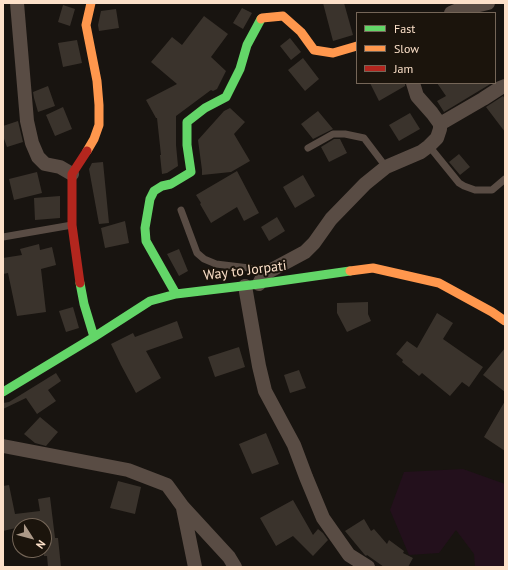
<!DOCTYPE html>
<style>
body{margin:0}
#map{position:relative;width:508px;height:570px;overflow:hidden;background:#181410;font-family:"PT Sans",sans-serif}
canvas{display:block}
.frame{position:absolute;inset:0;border:4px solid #fce0c9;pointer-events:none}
.legend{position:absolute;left:356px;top:12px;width:140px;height:72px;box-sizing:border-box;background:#1b140c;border:1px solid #756658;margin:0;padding:5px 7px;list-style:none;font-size:12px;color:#fce0c9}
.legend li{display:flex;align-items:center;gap:8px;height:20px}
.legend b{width:20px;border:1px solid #756658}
.north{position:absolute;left:12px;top:518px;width:40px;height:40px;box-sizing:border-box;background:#1b140c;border:1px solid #756658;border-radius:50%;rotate:126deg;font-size:11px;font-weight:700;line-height:16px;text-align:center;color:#fce0c9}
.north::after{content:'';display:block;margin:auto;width:14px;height:18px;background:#ac9988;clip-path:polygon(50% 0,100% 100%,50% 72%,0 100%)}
</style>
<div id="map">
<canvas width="508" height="570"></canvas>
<div class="frame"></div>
<ul class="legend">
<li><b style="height:5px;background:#63d668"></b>Fast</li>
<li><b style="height:5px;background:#ff974d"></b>Slow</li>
<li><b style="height:5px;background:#b3261e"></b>Jam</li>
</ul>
<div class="north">N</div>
</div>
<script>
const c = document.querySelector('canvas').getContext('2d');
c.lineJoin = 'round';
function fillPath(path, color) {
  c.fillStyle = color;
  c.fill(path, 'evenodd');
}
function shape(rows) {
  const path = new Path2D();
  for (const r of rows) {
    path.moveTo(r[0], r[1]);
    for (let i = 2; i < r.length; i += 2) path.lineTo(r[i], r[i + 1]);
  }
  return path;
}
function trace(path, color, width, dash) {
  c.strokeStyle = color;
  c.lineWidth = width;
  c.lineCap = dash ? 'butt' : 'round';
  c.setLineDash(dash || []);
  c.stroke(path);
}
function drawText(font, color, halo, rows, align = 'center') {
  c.font = font + ' "PT Sans",sans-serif';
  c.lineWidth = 4;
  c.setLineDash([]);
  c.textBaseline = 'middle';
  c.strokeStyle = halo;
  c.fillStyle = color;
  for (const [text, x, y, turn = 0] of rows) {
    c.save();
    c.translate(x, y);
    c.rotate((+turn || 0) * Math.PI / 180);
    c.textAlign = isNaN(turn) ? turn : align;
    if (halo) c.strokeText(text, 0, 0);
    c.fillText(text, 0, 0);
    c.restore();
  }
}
fillPath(shape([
 [463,469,505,484,505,567,475,567,474,554,456,530,439,553,409,555,390,510,404,472]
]), '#23101c');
fillPath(shape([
 [323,3,344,3,353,35,333,41],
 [63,5,75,9,70,26,58,22],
 [242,8,252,13,243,29,233,23],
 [116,9,119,28,99,31,98,25,101,11],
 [204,16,228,34,211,57,226,71,217,89,213,91,211,90,176,116,176,145,178,166,167,173,162,174,160,155,161,155,157,118,156,118,146,100,177,84,151,62,172,37,182,45],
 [290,38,301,52,291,60,280,46],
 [77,40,82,63,63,67,58,43],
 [303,58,319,79,305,91,288,70],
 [370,83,405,83,405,86,379,101],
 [437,83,492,83,444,112,437,101,446,96],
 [48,86,55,106,38,112,34,98,33,92],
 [503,96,505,99,505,132,486,107],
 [63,107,72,129,55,136,46,115],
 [230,108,245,122,234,134,250,161,231,172,202,175,202,170,198,140,224,111],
 [318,111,333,129,313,139,301,124],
 [410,113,420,129,399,141,389,125],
 [18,121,23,142,7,147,3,136,3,126],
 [334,139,340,139,347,153,329,162,321,147],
 [459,154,470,167,460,175,449,162],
 [103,162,109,223,99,224,89,169,92,163],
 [237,171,259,213,244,221,237,207,211,223,200,204,201,203,196,195],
 [37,172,42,193,14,200,9,179],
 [303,175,315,196,295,208,283,187],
 [60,196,60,218,35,220,34,198],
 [277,217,285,231,269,241,261,227],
 [125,221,129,243,105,248,101,228],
 [39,244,40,250,52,247,56,265,41,269,46,312,17,316,8,273,3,274,3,258,22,255,20,249],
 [179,249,188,271,179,276,167,254],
 [368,302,368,314,371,321,347,332,337,313,337,303],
 [73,307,79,328,66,332,59,311],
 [437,313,453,323,443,339,483,367,469,387,462,382,450,396,422,373,419,376,402,362,403,360,396,354,407,341,417,348],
 [177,321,183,338,146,351,161,378,136,393,121,365,111,344,133,333,135,337],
 [239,347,245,367,215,377,208,357],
 [505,348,505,392,483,375],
 [299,370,306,388,290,393,284,375],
 [56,373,61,381,48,390,56,401,37,414,26,398,3,409,3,403,9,402],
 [505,401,505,451,484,437],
 [40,417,58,432,46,446,35,443,24,434],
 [266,433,279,464,252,474,239,444],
 [118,481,141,487,135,514,110,508],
 [9,485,15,514,40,511,38,499,50,497,55,538,58,538,61,567,48,567,47,556,44,556,44,526,20,526,20,527,3,531,3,486],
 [293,500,313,535,318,529,323,533,328,540,313,556,293,536,276,546,260,518],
 [364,519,371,531,374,529,387,544,389,540,404,551,403,553,413,558,408,567,384,567,367,555,366,556,364,554,345,531]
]), '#3a332c');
trace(shape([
 [429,146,459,183,464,186,475,190,492,190,505,179],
 [308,148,333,134,345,134,364,138,386,167],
 [181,210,197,253,204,259,216,264,249,268,264,274],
 [3,237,72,225]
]), '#594c44', 7);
trace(shape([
 [17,3,27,121,32,143,38,157,45,164,60,167,72,174],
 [451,13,458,10,488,3],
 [440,124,483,99,500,88,505,86],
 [259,284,264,274,305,252,314,243,331,219,365,184,386,167,421,152,429,146,437,138,440,129,440,124,432,113,417,96,413,83],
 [245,286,259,366,265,391,294,445,306,477,323,518,349,555,368,567],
 [3,446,128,470,167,485,183,507,229,557,235,567],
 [183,508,195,567]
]), '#594c44', 14);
trace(shape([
 [80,283,84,304,94,337],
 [176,294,146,241,145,228,150,199,154,191,162,186,171,184,191,172,187,145,187,122,205,108,226,97,240,69,247,45,261,19],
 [3,392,94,337,150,301,176,294,259,284,350,271]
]), '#63d668', 9);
trace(shape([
 [261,19,262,18,283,16,301,32,314,50,333,53,357,46],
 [87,151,94,139,99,125,99,105,97,81,86,25,91,3],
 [350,271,373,268,439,283,492,312,505,321]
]), '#ff974d', 9);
trace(shape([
 [80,283,72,225,72,174,87,151]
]), '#b3261e', 9);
drawText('14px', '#fce0c9', '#1b140c', [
 ["Way to Jorpati",245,271,-7]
]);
</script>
